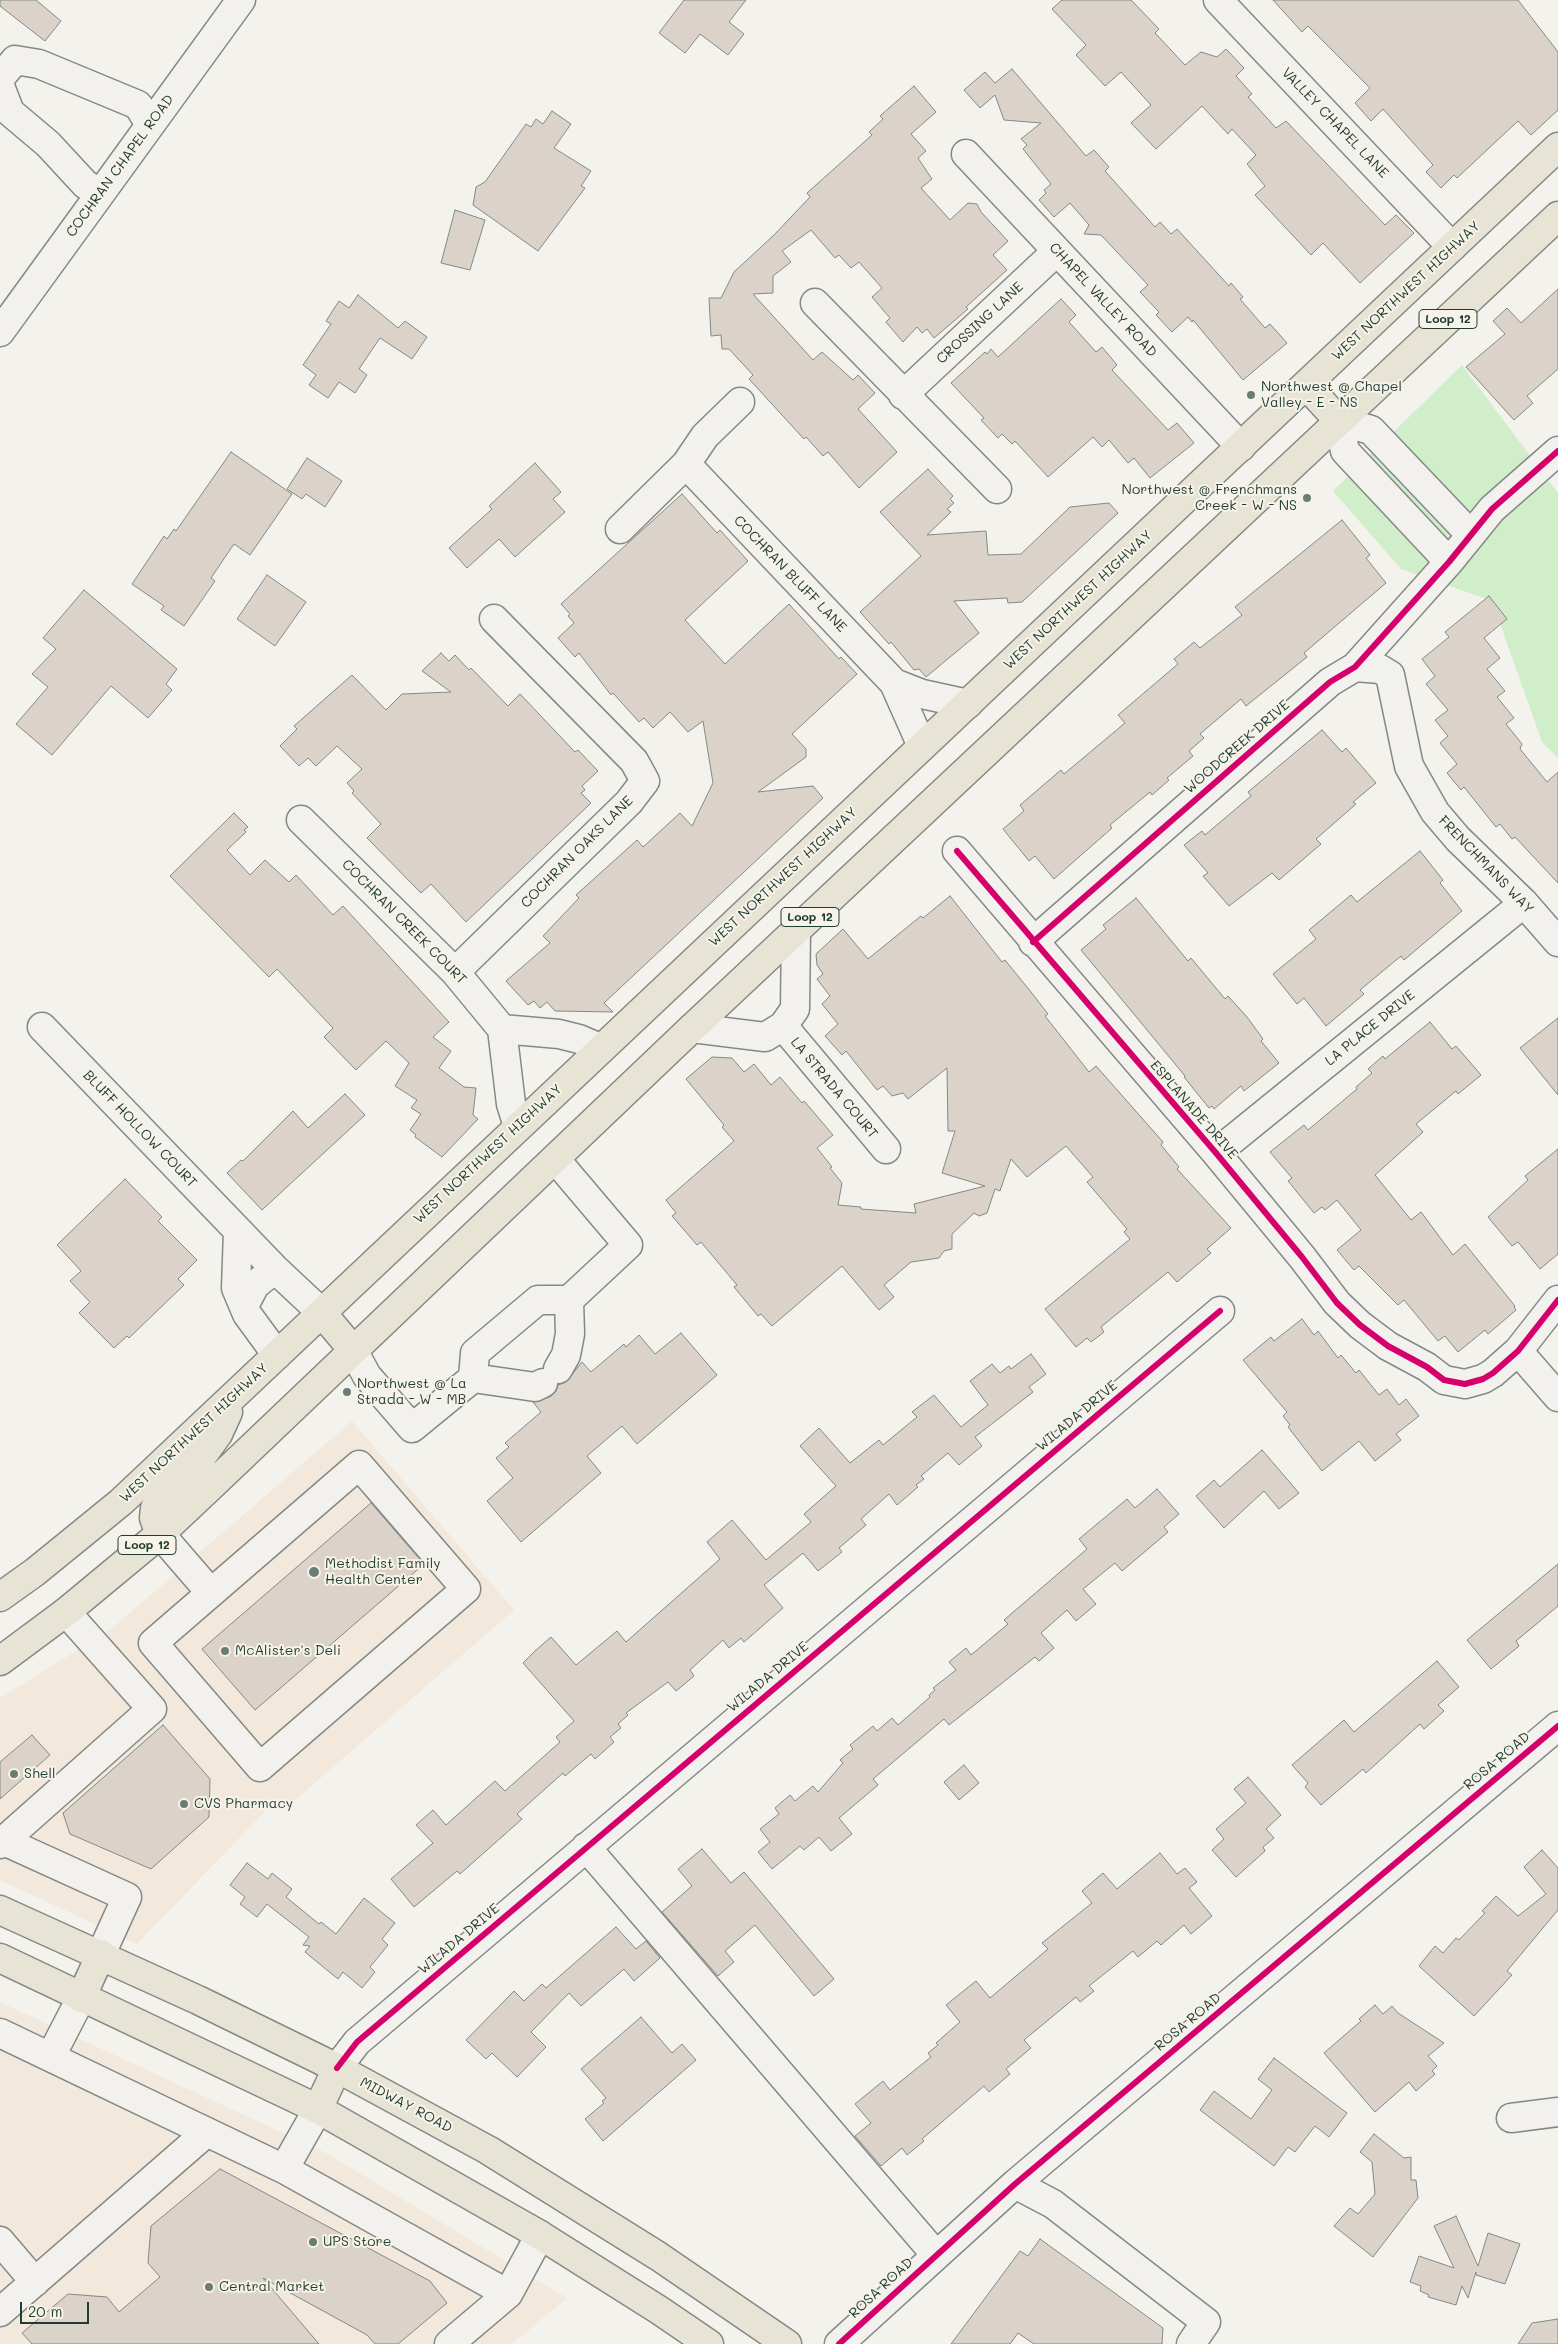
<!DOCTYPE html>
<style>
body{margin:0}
#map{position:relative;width:1558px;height:2344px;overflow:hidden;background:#f4f2ec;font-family:Mali,sans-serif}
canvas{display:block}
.scale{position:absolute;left:20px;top:2302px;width:69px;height:22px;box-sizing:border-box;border:2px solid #1f3d34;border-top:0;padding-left:6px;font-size:15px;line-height:18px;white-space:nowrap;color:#1f3d34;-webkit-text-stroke:4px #f7f3e8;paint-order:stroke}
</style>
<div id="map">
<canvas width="1558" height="2344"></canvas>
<div class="scale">20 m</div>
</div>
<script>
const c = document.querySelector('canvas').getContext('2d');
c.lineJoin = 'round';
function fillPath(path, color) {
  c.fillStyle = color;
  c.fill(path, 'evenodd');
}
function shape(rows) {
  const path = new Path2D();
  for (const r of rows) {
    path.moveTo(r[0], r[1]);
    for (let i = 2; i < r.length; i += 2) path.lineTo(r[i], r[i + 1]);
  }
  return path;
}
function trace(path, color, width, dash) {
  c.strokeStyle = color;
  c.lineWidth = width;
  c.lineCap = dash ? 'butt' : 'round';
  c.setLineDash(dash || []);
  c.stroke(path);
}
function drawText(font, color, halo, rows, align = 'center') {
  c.font = font + ' Mali,sans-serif';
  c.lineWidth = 4;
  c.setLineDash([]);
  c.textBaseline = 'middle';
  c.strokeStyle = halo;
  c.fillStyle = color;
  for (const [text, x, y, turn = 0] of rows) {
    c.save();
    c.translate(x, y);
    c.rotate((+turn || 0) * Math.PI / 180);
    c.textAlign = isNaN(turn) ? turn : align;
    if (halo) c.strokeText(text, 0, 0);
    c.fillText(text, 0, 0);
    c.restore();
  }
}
fillPath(shape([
 [352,1421,514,1610,287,1807,272,1804,137,1944,0,1880,0,1698,110,1630],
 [0,2002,326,2153,567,2298,512,2344,0,2344]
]), '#f2e8dc');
fillPath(shape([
 [1462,365,1558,493,1558,758,1542,742,1492,601,1401,569,1333,491]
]), '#d0eeca');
const building = shape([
 [0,0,36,0,61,21,45,41,0,6,0,0],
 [684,0,746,0,729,22,744,34,728,55,700,34,685,53,659,33,684,0],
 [1062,0,1131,0,1159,29,1155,33,1185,65,1201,52,1217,57,1226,49,1244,68,1236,76,1252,94,1248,97,1276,128,1286,121,1385,225,1396,215,1414,233,1360,283,1323,243,1311,255,1255,195,1265,186,1247,164,1256,155,1232,129,1228,134,1202,106,1156,149,1131,123,1151,105,1121,72,1105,86,1076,55,1086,45,1052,9,1062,0],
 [1273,0,1518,0,1558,52,1558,110,1531,135,1518,121,1457,178,1454,175,1441,188,1426,172,1433,165,1383,109,1371,121,1355,103,1370,88,1308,26,1302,32,1273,0],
 [1012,69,1086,156,1094,150,1109,167,1105,171,1155,227,1160,222,1171,234,1177,229,1229,286,1231,283,1243,297,1240,299,1265,328,1270,324,1287,343,1243,380,1193,320,1192,322,1188,317,1172,332,1156,315,1159,312,1140,292,1148,285,1101,235,1084,234,1089,225,1070,203,1054,217,1039,200,1046,193,1044,190,1051,184,1023,149,1027,145,1021,139,1041,123,1004,120,995,95,980,108,964,90,985,72,995,83,1012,69],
 [914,86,936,112,911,134,926,151,918,158,932,179,921,188,950,220,968,203,977,204,981,212,1008,241,993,255,1007,270,966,307,968,309,934,338,927,329,922,333,917,327,903,342,886,322,890,318,872,297,882,288,859,262,851,268,839,255,835,258,811,230,782,251,791,262,773,276,773,293,753,294,813,360,822,352,853,380,858,375,875,393,858,409,897,452,859,488,828,452,823,456,806,437,804,439,749,379,753,375,729,349,722,349,721,335,711,336,709,298,721,298,734,272,774,235,810,197,807,193,872,135,869,132,883,119,880,116,914,86],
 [552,111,571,124,554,148,591,171,581,186,585,188,538,251,473,205,476,187,485,182,526,124,531,127,536,119,543,124,552,111],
 [455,210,485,220,470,270,441,263,455,210],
 [1558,289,1558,369,1527,396,1533,403,1514,420,1466,367,1505,334,1493,321,1507,308,1521,323,1558,289],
 [358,295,398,328,405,321,427,337,412,359,380,338,359,369,367,375,355,393,339,382,328,398,309,385,316,375,303,365,331,324,326,321,339,301,349,308,358,295],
 [1061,299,1076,315,1069,322,1096,352,1102,347,1117,365,1112,370,1168,430,1177,423,1194,443,1150,478,1134,458,1128,463,1109,440,1102,447,1093,437,1048,477,1015,441,1012,444,1002,434,998,438,981,420,984,418,951,383,985,352,987,354,991,349,998,357,1061,299],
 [231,452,292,494,250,555,234,544,211,578,215,581,184,626,161,610,164,606,132,584,164,536,167,539,174,529,176,531,231,452],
 [307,458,342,481,325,507,306,494,302,499,287,489,307,458],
 [535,463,561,492,553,499,565,512,515,557,499,539,467,568,449,548,492,509,489,506,535,463],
 [928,469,953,496,950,499,954,503,947,509,951,512,927,535,986,531,988,555,1021,554,1070,507,1109,503,1118,513,1022,602,1008,603,1007,598,954,601,979,633,926,677,919,669,914,670,891,642,889,644,860,612,921,556,880,512,928,469],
 [682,494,717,533,720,530,748,561,685,620,725,664,789,604,839,659,841,657,857,674,792,734,806,749,806,757,758,792,813,786,823,798,604,1003,613,1012,555,1011,547,1002,540,1008,534,1001,528,1005,506,981,550,943,543,936,579,898,576,895,637,840,643,847,680,813,692,826,713,783,703,721,688,732,670,712,653,728,644,718,639,722,613,693,611,695,579,653,575,657,558,638,574,623,568,616,570,614,561,604,682,494],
 [1342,520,1370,555,1366,558,1386,583,1304,653,1307,657,1246,706,1241,699,1200,734,1204,738,1189,751,1193,756,1167,778,1169,780,1152,795,1150,792,1110,825,1112,828,1054,879,1035,856,1029,861,1003,829,1024,811,1020,805,1061,770,1064,774,1125,723,1118,715,1178,664,1174,659,1194,642,1200,648,1242,615,1235,607,1342,520],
 [267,575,306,602,275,646,237,619,267,575],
 [84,590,177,669,166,684,172,690,148,718,111,686,52,755,16,724,48,687,32,674,56,649,43,638,84,590],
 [1489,596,1507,619,1484,638,1500,658,1487,669,1505,691,1497,697,1514,718,1506,724,1522,744,1520,749,1547,782,1558,772,1558,883,1515,837,1512,839,1500,824,1496,827,1464,787,1461,790,1447,773,1457,764,1440,743,1448,736,1435,720,1448,710,1426,684,1435,676,1422,659,1449,637,1445,632,1489,596],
 [441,653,449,661,455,655,469,670,471,668,508,706,520,694,575,752,578,750,598,771,582,786,585,790,581,793,591,803,466,922,431,884,421,893,367,838,381,824,352,793,354,791,347,783,362,769,337,746,316,766,308,758,299,766,280,746,297,729,294,726,352,675,386,710,402,694,451,692,422,671,441,653],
 [1322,730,1342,752,1346,748,1376,783,1353,802,1356,804,1316,839,1321,844,1279,880,1272,873,1229,906,1203,876,1208,873,1184,845,1202,831,1205,835,1251,796,1248,792,1322,730],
 [234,813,248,827,244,830,246,832,227,850,250,875,265,860,289,882,296,875,333,915,343,906,449,1022,433,1037,451,1051,439,1068,464,1087,476,1088,473,1115,478,1119,442,1157,415,1137,416,1135,410,1130,421,1114,411,1108,417,1100,395,1086,409,1063,386,1041,356,1070,324,1037,333,1028,277,969,269,977,170,876,234,813],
 [1420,851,1443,880,1440,883,1462,911,1404,960,1401,956,1360,990,1364,994,1326,1026,1304,998,1297,1004,1273,974,1316,939,1309,930,1351,895,1357,902,1420,851],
 [950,896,1002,962,1005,960,1031,992,1048,1014,1045,1016,1089,1072,1096,1066,1163,1142,1161,1145,1179,1167,1177,1169,1231,1228,1207,1249,1211,1253,1177,1282,1168,1272,1101,1327,1104,1332,1091,1342,1087,1338,1076,1347,1045,1309,1130,1239,1124,1232,1127,1229,1087,1182,1093,1177,1066,1146,1027,1177,1011,1159,1000,1191,995,1189,987,1213,979,1216,974,1213,952,1234,952,1249,944,1251,939,1258,911,1262,884,1285,894,1297,879,1310,842,1266,772,1326,761,1314,758,1316,734,1287,737,1285,701,1242,697,1245,672,1216,676,1213,666,1200,734,1141,722,1127,724,1125,686,1079,712,1057,732,1058,744,1072,754,1064,771,1085,780,1077,802,1103,804,1101,833,1135,817,1148,832,1167,830,1168,842,1183,838,1205,861,1207,861,1209,916,1213,914,1204,985,1186,942,1173,955,1131,948,1131,947,1068,908,1099,903,1093,892,1096,883,1086,877,1090,846,1051,842,1055,825,1036,838,1024,822,1004,830,996,817,979,823,974,817,965,816,954,843,929,868,959,921,916,923,918,950,896],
 [1136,898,1188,961,1191,958,1225,999,1228,996,1247,1017,1263,1039,1261,1041,1279,1063,1244,1091,1241,1086,1214,1109,1212,1106,1209,1108,1184,1077,1185,1076,1081,950,1106,929,1103,925,1136,898],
 [1558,1018,1558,1095,1520,1048,1558,1018],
 [1430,1022,1452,1049,1456,1046,1481,1075,1458,1094,1456,1091,1416,1124,1423,1132,1375,1175,1411,1220,1421,1212,1453,1255,1465,1244,1515,1306,1514,1307,1516,1310,1488,1334,1485,1330,1458,1352,1445,1336,1438,1341,1404,1300,1398,1305,1359,1266,1354,1270,1337,1250,1361,1230,1337,1200,1325,1210,1322,1207,1314,1213,1288,1181,1292,1178,1270,1152,1304,1125,1308,1130,1357,1089,1356,1087,1372,1073,1368,1069,1383,1056,1385,1059,1430,1022],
 [345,1094,365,1115,262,1210,227,1173,241,1160,243,1161,293,1111,308,1128,345,1094],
 [1558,1149,1558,1254,1540,1269,1518,1242,1512,1246,1488,1217,1528,1180,1525,1176,1558,1149],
 [125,1179,162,1217,158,1221,197,1260,178,1279,184,1285,129,1338,127,1336,114,1348,79,1313,90,1302,70,1281,81,1271,57,1245,125,1179],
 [1302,1319,1314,1335,1318,1331,1338,1358,1341,1355,1356,1373,1359,1370,1379,1395,1387,1389,1399,1405,1406,1399,1419,1416,1396,1434,1401,1440,1375,1461,1359,1441,1322,1471,1288,1427,1290,1425,1283,1416,1287,1412,1243,1360,1271,1337,1274,1341,1302,1319],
 [681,1333,717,1375,637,1444,622,1426,587,1456,601,1473,521,1542,487,1501,513,1478,496,1458,509,1447,505,1443,541,1412,533,1402,550,1397,556,1391,558,1385,566,1382,582,1362,591,1372,624,1344,626,1347,639,1335,655,1354,681,1333],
 [1031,1354,1046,1374,1029,1387,1033,1392,975,1437,982,1446,959,1465,948,1453,921,1476,924,1479,916,1485,918,1487,897,1505,889,1494,861,1519,866,1525,839,1548,842,1552,818,1571,803,1553,764,1585,783,1608,744,1642,741,1638,729,1648,723,1640,690,1670,694,1676,676,1691,668,1682,626,1713,628,1715,618,1724,621,1728,610,1737,614,1742,595,1759,591,1754,565,1776,563,1773,517,1814,522,1819,460,1874,457,1871,414,1907,391,1879,433,1843,416,1825,433,1810,446,1825,495,1781,505,1791,560,1742,556,1737,574,1721,523,1663,535,1651,551,1637,576,1665,617,1631,626,1642,720,1559,707,1542,732,1520,766,1560,811,1522,804,1514,836,1486,800,1446,819,1428,850,1463,879,1440,883,1445,917,1417,912,1412,934,1395,961,1427,988,1405,970,1381,992,1364,1000,1373,1009,1366,1011,1369,1031,1354],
 [1262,1450,1299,1493,1279,1509,1264,1491,1224,1528,1196,1496,1214,1480,1220,1487,1262,1450],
 [1157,1489,1179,1514,1164,1527,1168,1532,1122,1571,1115,1563,1083,1589,1096,1604,1076,1621,1067,1610,1041,1633,1054,1648,1039,1661,1035,1657,949,1725,944,1719,873,1779,878,1785,839,1818,852,1834,831,1851,819,1837,804,1850,800,1846,772,1869,758,1852,770,1842,760,1829,779,1814,775,1808,790,1795,795,1801,813,1786,818,1792,843,1763,840,1760,853,1749,850,1745,873,1726,877,1731,892,1718,898,1725,930,1697,929,1695,935,1690,933,1688,956,1670,949,1662,966,1648,971,1655,1008,1624,1004,1620,1087,1549,1079,1539,1127,1499,1135,1508,1157,1489],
 [371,1503,424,1564,255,1710,202,1649,371,1503],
 [1558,1564,1558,1606,1516,1641,1519,1646,1491,1669,1467,1640,1558,1564],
 [1437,1661,1459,1687,1438,1705,1444,1711,1424,1729,1420,1724,1366,1773,1363,1769,1321,1805,1305,1787,1308,1783,1292,1765,1344,1720,1354,1732,1437,1661],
 [163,1725,210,1779,209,1817,151,1869,70,1834,63,1813,163,1725],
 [32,1735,50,1755,0,1799,0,1762,32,1735],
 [964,1765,979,1783,959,1800,944,1782,964,1765],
 [1248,1777,1281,1815,1266,1829,1274,1838,1263,1847,1265,1851,1236,1877,1212,1850,1224,1839,1216,1829,1246,1803,1234,1789,1248,1777],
 [702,1849,731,1883,744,1872,834,1979,814,1996,755,1925,725,1951,734,1962,718,1976,662,1912,692,1886,678,1869,702,1849],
 [1542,1850,1558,1868,1558,1910,1507,1971,1512,1975,1474,2016,1419,1966,1435,1946,1443,1953,1456,1938,1459,1940,1485,1913,1482,1911,1496,1896,1518,1916,1546,1894,1524,1867,1542,1850],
 [1160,1853,1177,1874,1185,1868,1197,1882,1189,1888,1212,1916,1191,1934,1184,1925,1161,1945,1157,1941,1138,1957,1133,1951,1089,1986,1094,1991,1080,2002,1076,1997,1024,2040,1031,2048,1006,2069,1010,2074,989,2092,984,2086,922,2139,924,2141,907,2155,902,2148,881,2166,855,2136,871,2123,855,2104,883,2081,890,2090,931,2057,928,2053,938,2045,936,2043,960,2022,946,2005,976,1981,990,1998,1048,1949,1042,1943,1092,1903,1082,1891,1103,1873,1117,1889,1160,1853],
 [247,1863,268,1879,272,1873,292,1889,286,1897,319,1924,321,1922,336,1934,364,1898,395,1923,382,1939,388,1945,370,1967,375,1972,362,1988,343,1972,338,1979,305,1952,310,1946,303,1945,309,1937,267,1904,257,1917,240,1904,245,1897,230,1885,247,1863],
 [616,1927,636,1949,646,1941,660,1958,634,1981,624,1969,581,2006,569,1993,531,2032,546,2047,517,2077,492,2053,486,2059,466,2040,514,1991,524,2001,542,1984,546,1988,616,1927],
 [1375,2005,1383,2014,1392,2006,1398,2013,1444,2043,1428,2056,1437,2066,1432,2071,1435,2074,1416,2091,1409,2082,1375,2112,1324,2053,1361,2021,1359,2019,1375,2005],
 [641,2017,672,2053,682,2044,696,2060,603,2141,585,2119,604,2103,602,2101,606,2098,581,2069,641,2017],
 [1274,2058,1347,2113,1329,2137,1315,2126,1295,2152,1288,2147,1274,2166,1200,2110,1214,2091,1251,2119,1272,2090,1258,2079,1274,2058],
 [1374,2134,1404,2158,1411,2157,1411,2180,1416,2180,1418,2198,1373,2257,1334,2226,1350,2208,1358,2214,1375,2194,1372,2162,1360,2152,1374,2134],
 [220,2169,430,2281,447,2303,398,2344,375,2344,367,2335,263,2278,319,2344,32,2344,22,2333,68,2294,107,2297,119,2312,160,2277,148,2263,151,2226,220,2169],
 [1456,2216,1478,2266,1488,2233,1520,2244,1505,2284,1476,2275,1476,2272,1468,2298,1462,2286,1456,2305,1428,2297,1429,2295,1420,2291,1421,2286,1410,2282,1419,2256,1454,2268,1434,2226,1456,2216],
 [1040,2239,1163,2328,1162,2344,1034,2344,1018,2333,1010,2344,951,2344,1020,2251,1028,2256,1040,2239],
 [1558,2319,1558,2344,1518,2344,1532,2323,1558,2319]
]);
fillPath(building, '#dbd2c9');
trace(building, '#848985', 1);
const minor = shape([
 [1218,0,1452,247],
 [0,78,15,60,39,64,138,105,150,125],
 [0,86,10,112,48,144,85,184,100,194],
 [966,154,1241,447],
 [815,303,997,489],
 [0,332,241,0],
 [903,395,1057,251],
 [740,402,705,436,686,464,894,683,922,746],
 [620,529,686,464],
 [1449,562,1345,451,1339,421,1371,430,1471,535],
 [1355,667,1380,669,1390,675,1409,766,1435,812,1458,839,1524,903,1558,942],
 [894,683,922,694,968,704],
 [301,820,455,972,502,1029,511,1104,518,1126],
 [957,851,1216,1153,1302,1257,1337,1303,1360,1325,1388,1346,1427,1367,1444,1380,1465,1384,1483,1379,1493,1373,1518,1351,1558,1300],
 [1033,942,1330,682,1355,667,1449,562,1492,509,1558,451],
 [455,972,629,802,645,781,634,761,494,619],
 [783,1026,886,1149],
 [42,1027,275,1269,322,1313],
 [692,1028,765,1037,783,1026,795,1009,796,931],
 [502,1029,559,1034,579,1039,600,1048],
 [1216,1153,1524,903],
 [238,1231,236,1288,247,1314,277,1355],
 [244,1306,255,1285,275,1269],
 [353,1350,367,1376,412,1428,473,1378,475,1353,538,1300,569,1300,628,1245,556,1160],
 [1518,1351,1558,1397],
 [558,1369,566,1355,570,1334,569,1300],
 [473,1378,535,1387,543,1383],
 [359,1465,466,1589,260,1767,153,1643,359,1465],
 [160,1534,211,1593],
 [4,1841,127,1897,101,1954],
 [0,1844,152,1709,66,1612],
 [586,1847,936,2255],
 [0,2033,284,2169,508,2294],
 [51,2056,81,1998],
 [337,2068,357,2042,1220,1311],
 [1511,2118,1558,2112],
 [284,2169,318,2109],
 [1015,2184,1053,2204,1206,2322,1191,2344],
 [0,2241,35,2282],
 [0,2312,207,2132],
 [449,2344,508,2294,540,2235],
 [839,2344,1015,2184,1558,1726]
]);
const major = shape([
 [1306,385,1339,421],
 [322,1313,353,1350],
 [160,1534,154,1518,155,1508,168,1491,195,1466,218,1434,228,1412],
 [0,1597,35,1572,121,1502,1558,147],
 [0,1661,66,1612,160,1534,210,1487,692,1028,1558,216],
 [0,1910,198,2000,337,2068,488,2150,658,2256,787,2344],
 [0,1958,318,2109,540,2235,659,2310,709,2344],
 [81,1998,101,1954],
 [318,2109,337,2068]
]);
trace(minor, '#848985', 31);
trace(major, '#848985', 31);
trace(minor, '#f2f1ed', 28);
trace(major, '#e7e4d5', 28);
trace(shape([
 [957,851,1216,1153,1302,1257,1337,1303,1360,1325,1388,1346,1427,1367,1444,1380,1465,1384,1483,1379,1493,1373,1518,1351,1558,1300],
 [1033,942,1330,682,1355,667,1449,562,1492,509,1558,451],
 [337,2068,357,2042,1220,1311],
 [839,2344,1015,2184,1558,1726]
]), '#d6006c', 6);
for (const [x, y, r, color] of [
 [1251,395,5,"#6a7c74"],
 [1307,498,5,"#6a7c74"],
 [347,1392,5,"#6a7c74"],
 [314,1572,6,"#6a7c74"],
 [225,1651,5,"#6a7c74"],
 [14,1774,5,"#6a7c74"],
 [184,1804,5,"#6a7c74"],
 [313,2242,5,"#6a7c74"],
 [209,2287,5,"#6a7c74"]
]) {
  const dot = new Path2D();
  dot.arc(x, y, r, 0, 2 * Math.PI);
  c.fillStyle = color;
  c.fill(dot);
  trace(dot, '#f7f3e8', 2);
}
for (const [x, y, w] of [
 [1448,319,58],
 [810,917,58],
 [147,1545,58]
]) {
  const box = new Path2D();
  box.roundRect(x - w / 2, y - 9.5, w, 19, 4);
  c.fillStyle = '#f7f3e8';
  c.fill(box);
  trace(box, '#1f3d34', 1);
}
drawText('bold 12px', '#1f3d34', null, [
 ["Loop 12",1448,319],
 ["Loop 12",810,917],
 ["Loop 12",147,1545]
]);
drawText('14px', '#1f3d34', '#f7f3e8', [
 ["VALLEY CHAPEL LANE",1335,123,46],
 ["COCHRAN CHAPEL ROAD",120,166,-54],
 ["WEST NORTHWEST HIGHWAY",1406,291,-43],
 ["CHAPEL VALLEY ROAD",1103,300,47],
 ["CROSSING LANE",980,323,-43],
 ["COCHRAN BLUFF LANE",790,574,46],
 ["WEST NORTHWEST HIGHWAY",1078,600,-43],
 ["WOODCREEK DRIVE",1237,747,-41],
 ["COCHRAN OAKS LANE",577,852,-45],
 ["FRENCHMANS WAY",1486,865,46],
 ["WEST NORTHWEST HIGHWAY",783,877,-43],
 ["COCHRAN CREEK COURT",404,922,45],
 ["LA PLACE DRIVE",1370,1028,-39],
 ["LA STRADA COURT",834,1088,50],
 ["ESPLANADE DRIVE",1194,1110,49],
 ["BLUFF HOLLOW COURT",140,1129,46],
 ["WEST NORTHWEST HIGHWAY",488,1154,-43],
 ["WILADA DRIVE",1077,1416,-40],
 ["WEST NORTHWEST HIGHWAY",194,1433,-43],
 ["WILADA DRIVE",768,1677,-40],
 ["ROSA ROAD",1497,1761,-40],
 ["WILADA DRIVE",459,1939,-40],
 ["ROSA ROAD",1188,2022,-40],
 ["MIDWAY ROAD",406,2105,28],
 ["ROSA ROAD",881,2288,-43]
]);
drawText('14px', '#1f3d34', '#f7f3e8', [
 ["Northwest @ Chapel",1261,387],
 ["Valley - E - NS",1261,403],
 ["Northwest @ Frenchmans",1297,490,"right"],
 ["Creek - W - NS",1297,506,"right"],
 ["Northwest @ La",357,1384],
 ["Strada - W - MB",357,1400],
 ["Methodist Family",325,1564],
 ["Health Center",325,1580],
 ["McAlister's Deli",235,1651],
 ["Shell",24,1774],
 ["CVS Pharmacy",194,1804],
 ["UPS Store",323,2242],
 ["Central Market",219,2287]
], 'left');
</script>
